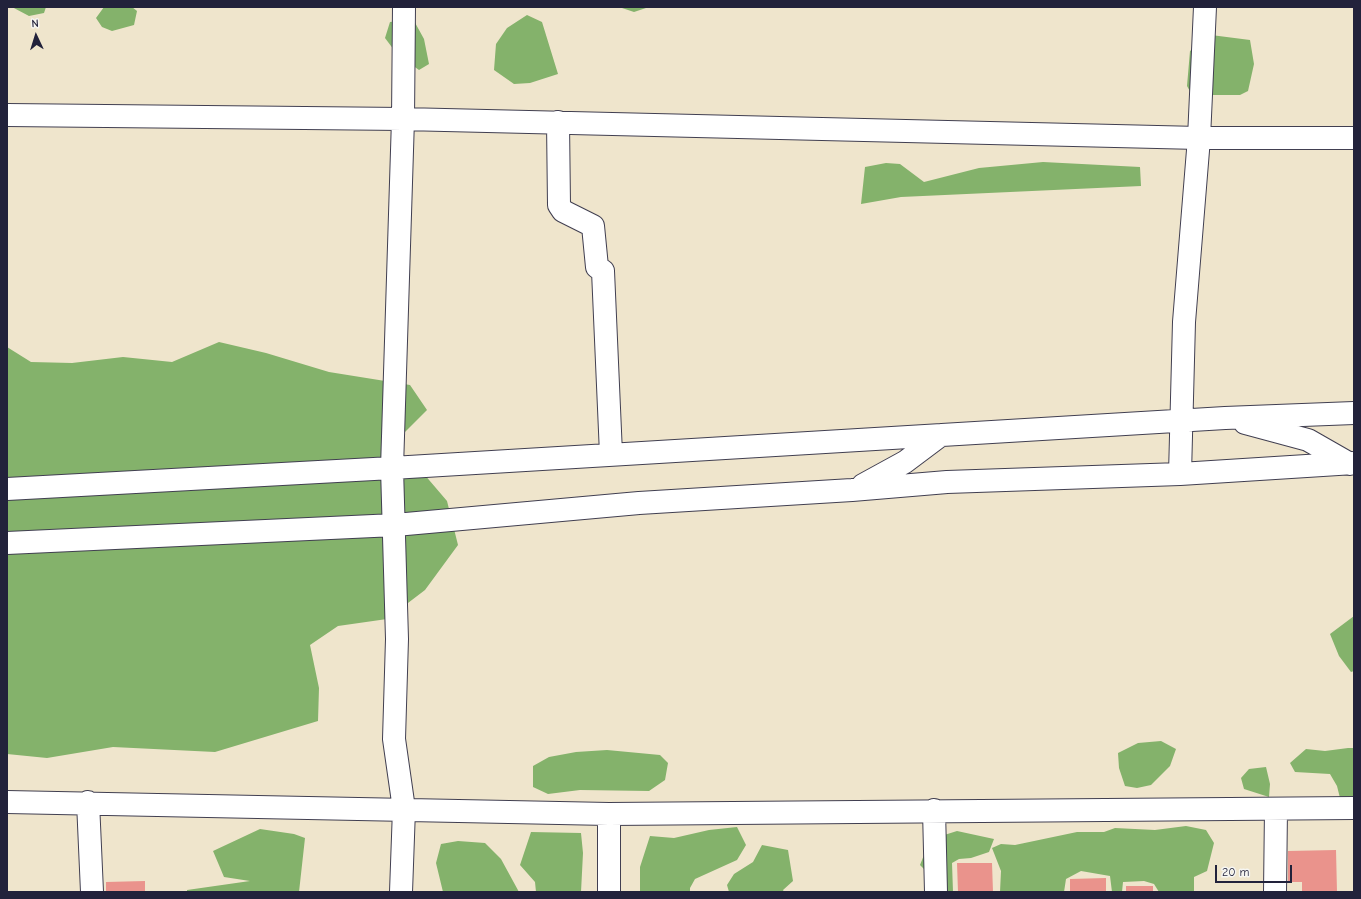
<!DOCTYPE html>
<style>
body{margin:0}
#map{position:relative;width:1361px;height:899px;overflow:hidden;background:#efe5cc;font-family:"Comic Neue",sans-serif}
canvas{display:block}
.frame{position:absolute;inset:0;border:8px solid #22223b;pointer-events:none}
.north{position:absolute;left:16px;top:16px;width:40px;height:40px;-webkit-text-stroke:3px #f6f6f2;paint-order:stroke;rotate:356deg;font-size:11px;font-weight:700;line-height:16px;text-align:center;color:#22223b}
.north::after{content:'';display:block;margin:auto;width:14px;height:18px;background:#22223b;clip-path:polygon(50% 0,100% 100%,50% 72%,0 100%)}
.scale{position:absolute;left:1215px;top:865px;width:77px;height:18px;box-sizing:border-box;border:2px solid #22223b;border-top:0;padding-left:5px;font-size:12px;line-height:14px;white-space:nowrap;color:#22223b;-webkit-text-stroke:3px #f6f6f2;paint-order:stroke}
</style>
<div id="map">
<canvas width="1361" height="899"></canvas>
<div class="frame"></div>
<div class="north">N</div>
<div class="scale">20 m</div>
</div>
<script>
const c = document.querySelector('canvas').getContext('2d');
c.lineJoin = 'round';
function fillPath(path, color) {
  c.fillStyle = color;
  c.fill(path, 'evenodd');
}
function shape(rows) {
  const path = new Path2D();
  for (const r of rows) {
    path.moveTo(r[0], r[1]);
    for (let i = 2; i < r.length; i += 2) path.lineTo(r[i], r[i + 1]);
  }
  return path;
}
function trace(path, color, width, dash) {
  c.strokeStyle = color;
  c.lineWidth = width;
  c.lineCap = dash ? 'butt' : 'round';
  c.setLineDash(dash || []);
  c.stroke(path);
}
fillPath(shape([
 [12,7,46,7,44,13,29,16],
 [104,7,132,7,137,11,134,25,112,31,102,27,96,18],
 [619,7,649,7,634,12],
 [527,15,542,22,558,74,530,83,514,84,494,70,496,44,507,28],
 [413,19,424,39,429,64,419,70,397,54,385,38,390,22],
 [1211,35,1250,40,1254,64,1248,91,1240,95,1192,95,1187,86,1190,51],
 [1043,162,1140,167,1141,186,901,197,861,204,865,167,886,163,900,164,924,182,979,168],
 [219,342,266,353,329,372,410,385,427,410,383,454,412,460,447,501,458,545,425,590,387,619,338,626,310,645,319,688,318,721,215,752,113,747,47,758,7,754,7,347,31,362,72,363,123,357,172,362],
 [1354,616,1354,671,1351,672,1339,656,1330,634],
 [1161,741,1176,749,1170,766,1151,785,1137,788,1125,786,1119,768,1118,753,1138,743],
 [1348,748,1354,748,1354,797,1340,798,1337,786,1330,774,1295,772,1290,763,1306,749,1325,751],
 [607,750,660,755,668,763,665,780,649,791,580,790,548,794,533,787,533,766,549,757,576,752],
 [1266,767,1270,784,1269,797,1244,789,1241,778,1249,769],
 [1186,826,1206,830,1214,843,1207,871,1194,877,1194,892,1159,892,1154,884,1144,881,1123,882,1122,892,1112,892,1110,876,1081,871,1066,879,1064,892,1000,892,1001,871,992,848,1001,844,1015,845,1077,832,1104,832,1115,828,1155,830],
 [737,827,746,845,737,860,695,879,690,888,690,892,640,892,640,867,650,836,674,838,709,830],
 [260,829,294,834,305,838,299,892,187,892,187,890,250,881,224,877,213,851],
 [957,831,994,839,989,852,971,858,959,859,952,863,953,892,927,892,931,876,920,865,926,850,938,837],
 [531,832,581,833,583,853,581,892,536,892,535,882,520,865],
 [458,841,485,843,501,859,519,892,443,892,436,863,441,844],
 [762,845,788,850,793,881,783,890,784,892,729,892,727,885,734,874,753,862]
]), '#84b26b');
fillPath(shape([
 [1336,850,1337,892,1302,892,1302,882,1288,882,1288,851],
 [957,863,992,863,993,892,958,892],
 [1106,878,1106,892,1070,892,1070,879],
 [145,881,145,892,106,892,106,882],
 [1126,886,1153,886,1153,892,1126,892]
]), '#ea938c');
const minor = shape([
 [7,115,403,119,1199,138,1354,138],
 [558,122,559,205,563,211,593,226,597,267,603,271,611,454],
 [1245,423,1308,440,1350,464],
 [1180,474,1184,322,1199,138,1205,7],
 [863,485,905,462,941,435],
 [7,489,392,468,1225,418,1354,413],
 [7,543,395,525,639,503,852,490,947,482,1180,474,1354,463],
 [7,802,609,814,1354,808],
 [88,802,92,892],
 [934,810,936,892],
 [401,892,404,809,394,739,397,639,392,468,403,119,404,7],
 [609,892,609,814],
 [1275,892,1276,809]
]);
trace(minor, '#413f51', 24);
trace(minor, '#fff', 22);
</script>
